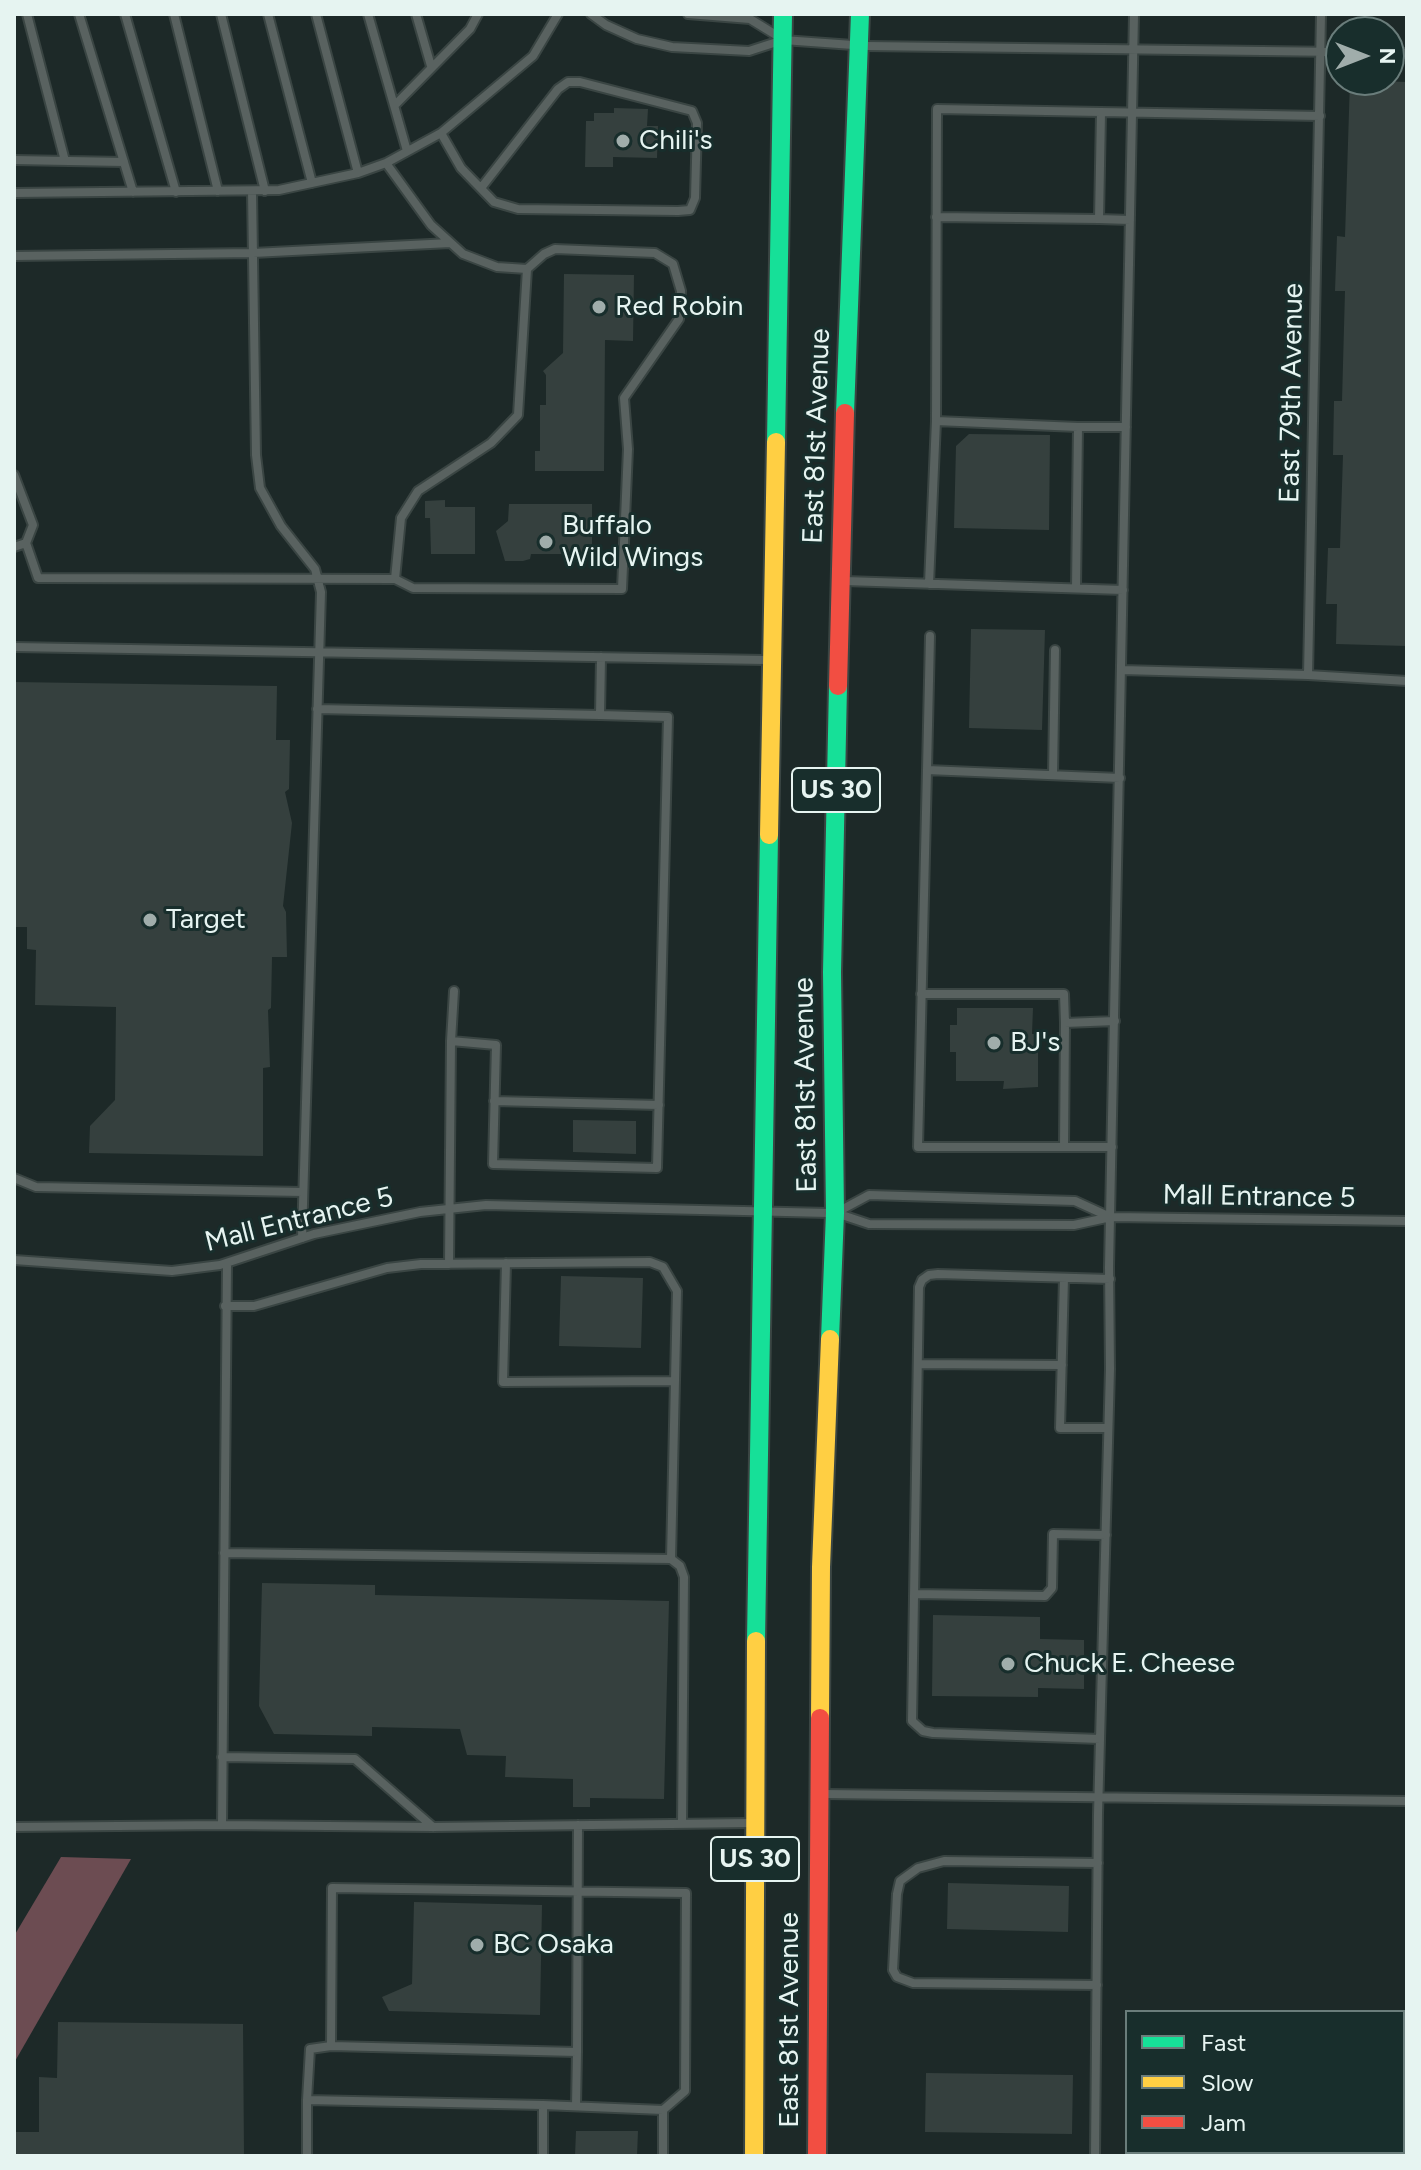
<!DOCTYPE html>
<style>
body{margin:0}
#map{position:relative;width:1421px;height:2170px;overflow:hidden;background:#1d2928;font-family:Figtree,sans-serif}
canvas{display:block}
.frame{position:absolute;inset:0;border:16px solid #e6f4f1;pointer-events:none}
.legend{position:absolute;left:1125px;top:2010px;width:280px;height:144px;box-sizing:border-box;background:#182e2c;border:2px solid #6a7d7b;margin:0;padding:10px 14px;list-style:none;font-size:24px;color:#e6f4f1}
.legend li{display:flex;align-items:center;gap:16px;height:40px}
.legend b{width:40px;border:2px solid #6a7d7b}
.north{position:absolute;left:1325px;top:16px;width:80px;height:80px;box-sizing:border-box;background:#182e2c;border:2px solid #6a7d7b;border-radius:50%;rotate:90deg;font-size:22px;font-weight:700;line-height:32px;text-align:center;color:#e6f4f1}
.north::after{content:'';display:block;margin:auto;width:28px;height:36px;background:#a0adab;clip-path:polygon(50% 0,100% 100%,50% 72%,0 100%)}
</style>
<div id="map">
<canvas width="1421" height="2170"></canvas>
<div class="frame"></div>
<ul class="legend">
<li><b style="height:10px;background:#16e098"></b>Fast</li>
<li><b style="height:10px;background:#ffcf43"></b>Slow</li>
<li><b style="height:10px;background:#f24e42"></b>Jam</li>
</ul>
<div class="north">N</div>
</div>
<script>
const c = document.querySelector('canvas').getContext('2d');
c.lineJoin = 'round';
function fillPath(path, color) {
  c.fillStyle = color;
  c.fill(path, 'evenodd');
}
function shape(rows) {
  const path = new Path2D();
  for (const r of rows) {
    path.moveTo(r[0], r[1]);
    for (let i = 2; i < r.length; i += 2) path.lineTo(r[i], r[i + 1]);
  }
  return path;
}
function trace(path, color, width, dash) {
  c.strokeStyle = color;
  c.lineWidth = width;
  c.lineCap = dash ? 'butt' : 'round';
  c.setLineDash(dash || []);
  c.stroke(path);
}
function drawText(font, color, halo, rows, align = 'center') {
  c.font = font + ' Figtree,sans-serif';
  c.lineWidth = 6;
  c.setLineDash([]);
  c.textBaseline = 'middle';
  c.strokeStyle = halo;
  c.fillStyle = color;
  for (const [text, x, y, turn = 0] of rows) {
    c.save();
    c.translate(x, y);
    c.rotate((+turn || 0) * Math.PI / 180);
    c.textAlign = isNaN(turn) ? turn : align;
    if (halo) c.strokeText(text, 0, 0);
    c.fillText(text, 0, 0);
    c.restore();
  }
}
fillPath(shape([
 [61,1857,131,1859,14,2063,14,1936]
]), '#6c4c52');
fillPath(shape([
 [1350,80,1407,82,1407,646,1336,644,1337,604,1326,604,1328,548,1340,548,1343,455,1333,455,1334,401,1342,401,1345,291,1335,291,1337,236,1345,237],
 [614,108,648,109,647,126,658,126,657,158,613,157,613,167,585,167,586,121,594,121,594,113,614,113],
 [564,274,634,275,633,341,605,340,604,471,535,471,535,451,540,451,540,405,546,405,546,375,543,371,563,353],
 [969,434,1050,435,1049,530,954,528,956,446],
 [445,500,445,507,475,507,475,554,431,554,430,518,425,518,425,501],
 [509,504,592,504,592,554,531,554,530,559,523,561,505,561,496,531,508,521],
 [971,629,1045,630,1042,730,969,728],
 [14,682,277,686,276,740,290,740,289,789,285,792,292,823,283,906,286,912,287,957,272,957,271,1008,268,1010,270,1067,263,1068,263,1156,89,1153,90,1126,115,1100,116,1007,35,1005,36,950,27,949,27,927,14,927],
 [957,1008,1033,1008,1032,1034,1038,1034,1038,1087,1003,1089,1004,1081,956,1081,956,1052,950,1052,950,1025,957,1025],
 [573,1120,636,1121,636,1154,573,1152],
 [561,1276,643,1278,641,1348,559,1346],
 [262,1583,375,1585,375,1595,669,1601,664,1799,590,1798,590,1807,573,1807,573,1779,505,1777,506,1756,467,1755,460,1729,372,1727,372,1736,274,1734,259,1706],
 [933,1615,1040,1617,1040,1639,1084,1640,1084,1689,1038,1688,1038,1697,932,1696],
 [948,1883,1069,1886,1068,1932,947,1929],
 [414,1902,542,1905,540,2015,389,2011,382,1997,412,1984],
 [58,2022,243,2024,244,2156,14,2156,14,2132,39,2132,39,2077,57,2078],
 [926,2073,1073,2075,1072,2134,925,2132],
 [576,2131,638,2131,637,2156,575,2156]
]), '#35403e');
const lane = shape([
 [27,14,65,161],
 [79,14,133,192],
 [125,14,176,192],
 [174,14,218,191],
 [221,14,265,191],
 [268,14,312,183],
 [316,14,358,173],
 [368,14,407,151],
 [416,14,431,66],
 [591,14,606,25,637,39,672,47,749,51,783,40,853,45],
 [688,14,750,19,776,35],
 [1321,14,1308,675,1407,681],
 [866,46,1341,52],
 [1389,53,1407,53],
 [395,105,470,29,478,14],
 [441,133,461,168,494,202,518,209,678,211,690,210,695,198,697,123,692,111,580,82,568,82,558,89,481,188],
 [14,160,124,162],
 [252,191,256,455,260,488,281,526,315,569,321,592,302,1238],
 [14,193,279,190,358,173,386,163,441,133,533,56,558,14],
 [936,217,1099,219,1101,113],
 [1099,219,1130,220],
 [14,256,253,253,450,243],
 [936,421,937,109,1320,116],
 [14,475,33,525,26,543,14,547],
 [26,543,38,578,395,579,401,518,418,491,491,443,518,415,527,269,497,267,463,254,431,225,386,163],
 [395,579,413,588,622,589,628,449,624,398,679,319,681,291,673,264,655,253,555,249,544,254,527,269],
 [845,581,1123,590],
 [929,584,936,421,1078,427],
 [1076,588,1078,427,1126,427],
 [930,636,927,770,1120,778],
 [14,647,765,660],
 [1122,670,1308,675],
 [317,709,600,715],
 [927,770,918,1147,1112,1147],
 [1053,775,1055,650],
 [454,991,451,1041,496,1045,493,1164,657,1168,668,717,600,715,601,657],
 [921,994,1064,994,1065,1023],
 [494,1101,659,1105],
 [1064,1147,1065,1023,1115,1021],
 [14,1178,36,1187,303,1192],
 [843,1209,869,1195,1075,1201,1110,1217],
 [842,1215,869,1224,1074,1225,1111,1217,1407,1221],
 [14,1260,172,1271,220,1265,314,1234,420,1212,486,1205,829,1213],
 [506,1263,503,1382,675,1381],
 [449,1264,451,1041],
 [1064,1278,1060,1428,1108,1428],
 [225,1306,254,1306,387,1268,421,1264,650,1262,663,1267,677,1291,671,1559],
 [918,1364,1062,1365],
 [224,1553,671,1559,680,1566,684,1577,682,1824],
 [914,1594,1045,1596,1052,1588,1053,1534,1106,1535],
 [1100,1739,933,1733,923,1731,912,1721,919,1287,922,1280,929,1275,938,1274,1110,1279],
 [222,1757,355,1759,433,1827],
 [824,1794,1407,1801],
 [222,1825,433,1827,750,1823],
 [14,1827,222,1825,227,1264],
 [1097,1985,913,1983,897,1977,893,1970,897,1894,900,1881,918,1868,944,1861,1098,1863],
 [331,2046,577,2052,578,1825],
 [543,2105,307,2100,310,2049,331,2046,332,1888,686,1893,685,2091,663,2110],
 [576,2106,577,2052],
 [307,2156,307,2100],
 [543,2156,543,2105,663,2110,663,2156],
 [1095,2156,1098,1814,1110,1369,1109,1267,1134,14],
 [1275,2156,1275,2152]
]);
const fast = shape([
 [845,413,860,14],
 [776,442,783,14],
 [830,1339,835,1213,832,972,838,686],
 [756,1641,769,835]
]);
const slow = shape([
 [769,835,776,442],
 [820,1718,821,1567,830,1339],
 [754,2156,756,1641]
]);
const jam = shape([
 [838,686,845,413],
 [817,2156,820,1718]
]);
trace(lane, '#3a4543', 12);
trace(fast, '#3a4543', 22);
trace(slow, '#3a4543', 22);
trace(jam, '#3a4543', 22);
trace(lane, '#596260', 8);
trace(fast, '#16e098', 18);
trace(slow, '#ffcf43', 18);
trace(jam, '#f24e42', 18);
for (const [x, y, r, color] of [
 [623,141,8,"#a0adab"],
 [599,307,8,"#a0adab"],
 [546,542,8,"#a0adab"],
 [150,920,8,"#a0adab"],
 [994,1043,8,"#a0adab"],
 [1008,1664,8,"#a0adab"],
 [477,1945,8,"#a0adab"]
]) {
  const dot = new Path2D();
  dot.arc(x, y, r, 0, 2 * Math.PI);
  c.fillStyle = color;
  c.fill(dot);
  trace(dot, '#182e2c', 3);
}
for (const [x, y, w] of [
 [836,790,88],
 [755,1859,88]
]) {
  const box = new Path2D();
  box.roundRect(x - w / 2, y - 22, w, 44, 6);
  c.fillStyle = '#182e2c';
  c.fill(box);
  trace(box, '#e6f4f1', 2);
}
drawText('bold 26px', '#e6f4f1', null, [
 ["US 30",836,790],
 ["US 30",755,1859]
]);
drawText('28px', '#e6f4f1', '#182e2c', [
 ["Chili's",639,141],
 ["Red Robin",615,307],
 ["Buffalo",562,526],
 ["Wild Wings",562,558],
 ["Target",166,920],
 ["BJ's",1010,1043],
 ["Chuck E. Cheese",1024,1664],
 ["BC Osaka",493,1945]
], 'left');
drawText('28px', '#e6f4f1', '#182e2c', [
 ["East 79th Avenue",1292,393,-89],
 ["East 81st Avenue",817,436,-88],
 ["East 81st Avenue",806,1085,-91],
 ["Mall Entrance 5",1259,1197,1],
 ["Mall Entrance 5",299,1220,-14],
 ["East 81st Avenue",790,2020,-90]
]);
</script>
